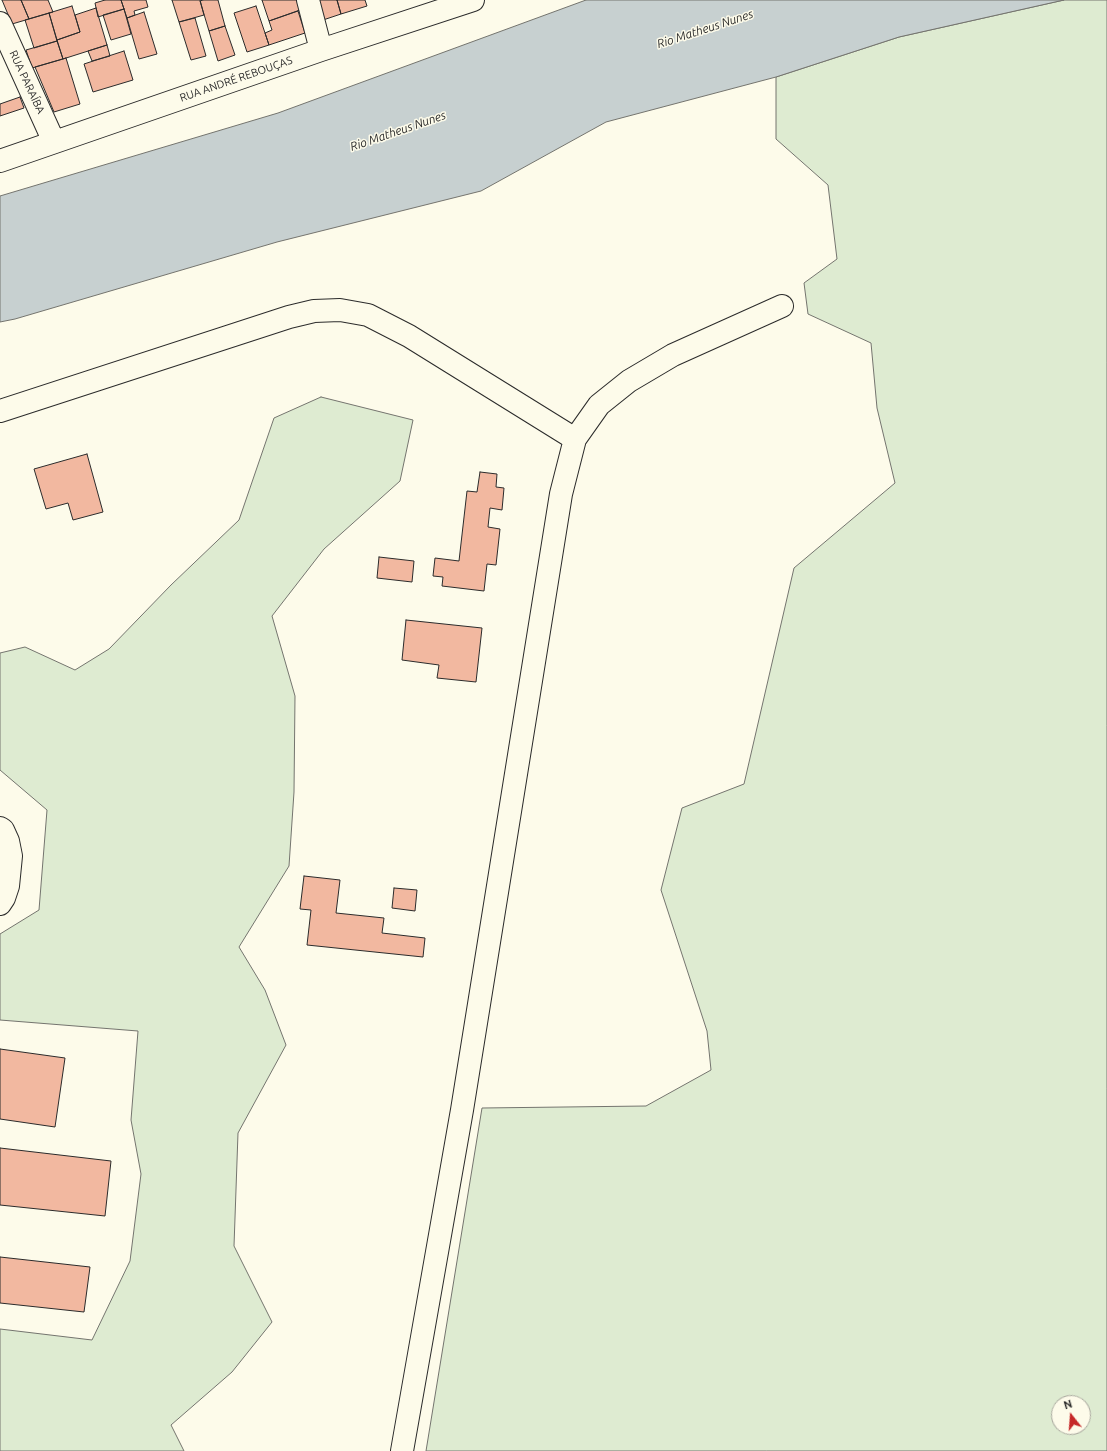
<!DOCTYPE html>
<meta charset="utf-8">
<style>
body{margin:0}
#map{position:relative;width:1107px;height:1451px;overflow:hidden;background:#fdfbea;font-family:Ubuntu,sans-serif}
canvas{display:block}
.north{position:absolute;left:1051px;top:1395px;width:40px;height:40px;box-sizing:border-box;background:#fdfbea;border:1px solid #a9a89e;border-radius:50%;rotate:343deg;font-size:11px;font-weight:700;line-height:16px;text-align:center;color:#2b2b2b}
.north::after{content:'';display:block;margin:auto;width:14px;height:18px;background:#c62828;clip-path:polygon(50% 0,100% 100%,50% 72%,0 100%)}
</style>
<div id="map">
<canvas width="1107" height="1451"></canvas>
<div class="north">N</div>
</div>
<script>
const c = document.querySelector('canvas').getContext('2d');
c.lineJoin = 'round';
function fillPath(path, color) {
  c.fillStyle = color;
  c.fill(path, 'evenodd');
}
function shape(rows) {
  const path = new Path2D();
  for (const r of rows) {
    path.moveTo(r[0], r[1]);
    for (let i = 2; i < r.length; i += 2) path.lineTo(r[i], r[i + 1]);
  }
  return path;
}
function trace(path, color, width, dash) {
  c.strokeStyle = color;
  c.lineWidth = width;
  c.lineCap = dash ? 'butt' : 'round';
  c.setLineDash(dash || []);
  c.stroke(path);
}
function drawText(font, color, halo, rows, align = 'center') {
  c.font = font + ' Ubuntu,sans-serif';
  c.lineWidth = 3;
  c.setLineDash([]);
  c.textBaseline = 'middle';
  c.strokeStyle = halo;
  c.fillStyle = color;
  for (const [text, x, y, turn = 0] of rows) {
    c.save();
    c.translate(x, y);
    c.rotate((+turn || 0) * Math.PI / 180);
    c.textAlign = isNaN(turn) ? turn : align;
    if (halo) c.strokeText(text, 0, 0);
    c.fillText(text, 0, 0);
    c.restore();
  }
}
const green = shape([
 [1064,0,1107,0,1107,1451,426,1451,482,1108,646,1106,711,1070,707,1031,661,890,682,808,744,784,794,568,895,483,877,408,871,343,808,314,804,283,837,259,828,185,776,139,776,77,899,37,1064,0],
 [1059,1403,1083,1403,1083,1427,1059,1427,1059,1403],
 [321,397,413,420,400,481,324,549,272,616,295,696,294,792,289,866,239,947,265,990,286,1045,238,1133,234,1246,272,1322,232,1372,171,1425,184,1451,0,1451,0,1329,92,1340,130,1261,141,1174,131,1120,138,1031,0,1020,0,934,39,910,47,810,0,770,0,653,25,647,75,670,109,649,171,585,239,520,274,418,321,397]
]);
fillPath(green, '#deebd1');
trace(green, '#74746e', 1);
const water = shape([
 [586,0,1064,0,899,37,776,77,606,122,481,191,277,242,15,319,0,322,0,196,278,113,586,0]
]);
fillPath(water, '#c7d0d0');
trace(water, '#74746e', 1);
const building = shape([
 [2,0,21,0,29,19,12,24,2,0],
 [21,0,48,0,53,12,29,19,21,0],
 [105,0,121,0,124,9,98,17,95,3,105,0],
 [121,0,146,0,148,7,134,11,135,15,127,18,121,0],
 [172,0,200,0,204,15,179,22,172,0],
 [203,0,218,0,225,26,209,31,200,1,203,0],
 [262,0,297,0,300,10,269,21,262,0],
 [315,0,337,0,341,14,320,21,315,0],
 [337,0,365,0,367,6,341,14,337,0],
 [72,6,80,32,57,40,49,13,72,6],
 [256,6,269,45,247,52,234,13,256,6],
 [96,8,107,45,63,59,57,40,80,32,75,15,96,8],
 [124,9,131,34,111,40,103,15,124,9],
 [298,11,305,33,269,45,265,33,272,30,269,21,298,11],
 [144,12,157,54,139,59,127,18,144,12],
 [49,13,57,41,34,48,25,20,49,13],
 [195,18,206,56,191,60,179,22,195,18],
 [225,26,235,55,218,61,209,31,225,26],
 [57,41,63,59,32,68,26,50,57,41],
 [107,45,110,56,92,61,88,51,107,45],
 [124,51,133,80,93,92,84,64,124,51],
 [66,58,80,104,54,112,35,67,66,58],
 [20,97,24,108,0,116,0,104,20,97],
 [87,454,103,512,73,520,68,503,46,509,34,469,87,454],
 [480,472,497,474,496,487,504,488,502,510,490,508,488,527,500,529,496,565,487,564,484,591,442,586,443,577,433,576,435,558,459,561,467,491,477,492,480,472],
 [379,557,414,561,412,582,377,578,379,557],
 [406,620,482,628,476,682,437,678,439,665,402,660,406,620],
 [304,876,340,880,336,913,384,918,382,933,425,938,423,957,307,945,311,910,300,909,304,876],
 [394,888,417,890,415,911,392,908,394,888],
 [0,1049,65,1058,55,1127,0,1119,0,1049],
 [0,1148,111,1161,105,1216,0,1205,0,1148],
 [0,1257,90,1267,84,1312,0,1303,0,1257]
]);
fillPath(building, '#f2b8a0');
trace(building, '#2b2b2b', 1);
const street = shape([
 [308,0,321,50],
 [0,23,54,142],
 [0,161,321,50,473,0],
 [0,411,289,317,314,311,340,310,368,315,409,336,575,439,561,494,462,1110,402,1451],
 [575,439,599,405,629,381,673,355,782,306],
 [0,828,3,830,8,841,11,856,8,886,4,898,0,904]
]);
trace(street, '#2b2b2b', 24);
trace(street, '#fdfbea', 22);
drawText('11px', '#2b2b2b', '#fdfbea', [
 ["RUA ANDRÉ REBOUÇAS",236,79,-19],
 ["RUA PARAÍBA",27,82,65]
]);
drawText('italic 12px', '#2b2b2b', '#fdfbea', [
 ["Rio Matheus Nunes",705,29,-18],
 ["Rio Matheus Nunes",398,131,-19]
]);
</script>
